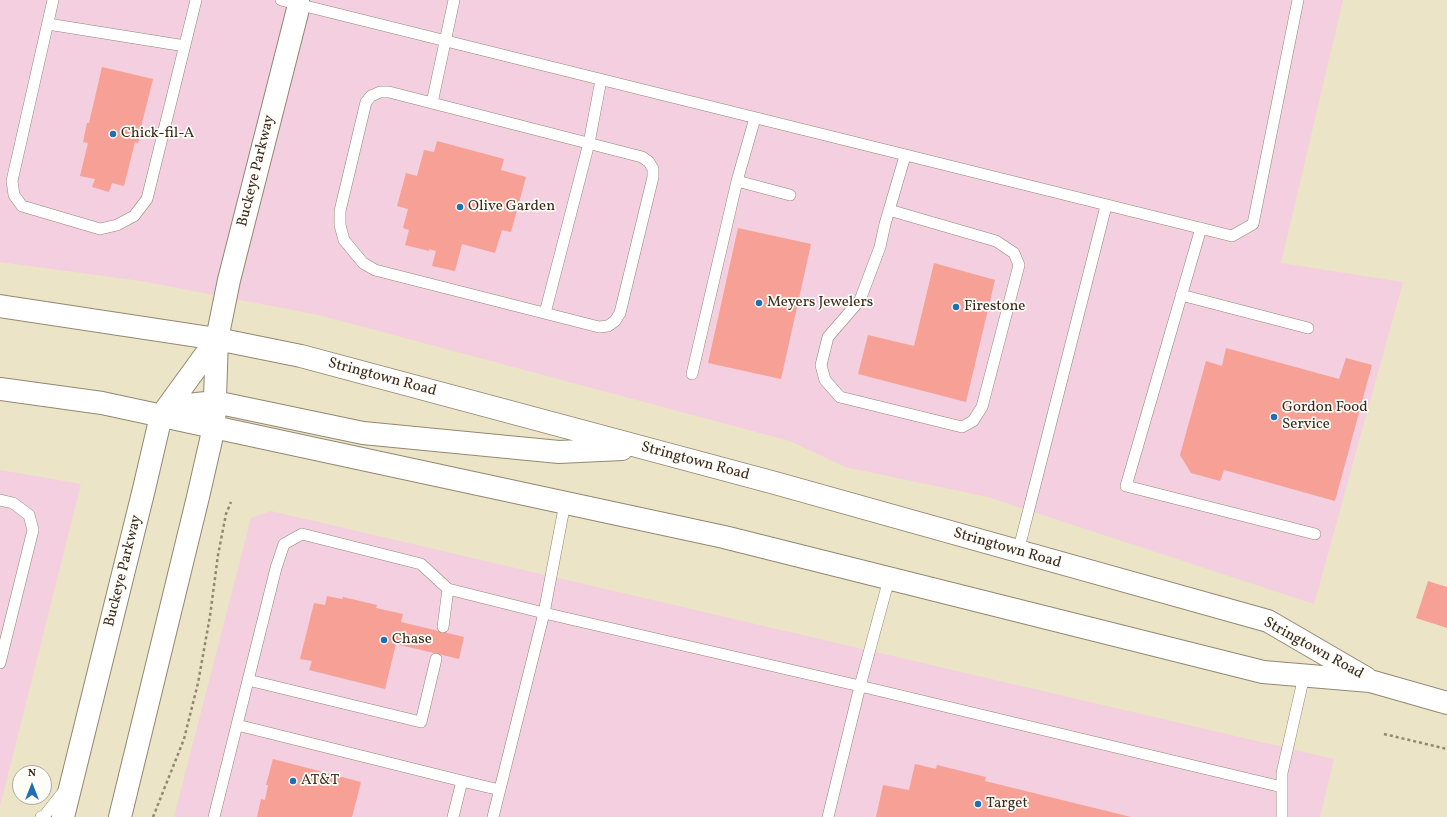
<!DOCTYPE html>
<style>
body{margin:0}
#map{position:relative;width:1447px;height:817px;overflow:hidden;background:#ece4c6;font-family:Vollkorn,serif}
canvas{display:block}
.north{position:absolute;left:12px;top:765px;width:40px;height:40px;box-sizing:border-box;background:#fdfcf7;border:1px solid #afa8a0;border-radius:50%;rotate:0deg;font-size:11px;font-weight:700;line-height:16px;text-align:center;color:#3b2a1e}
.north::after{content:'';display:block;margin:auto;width:14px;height:18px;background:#1f6fb2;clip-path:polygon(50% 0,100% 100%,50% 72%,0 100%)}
</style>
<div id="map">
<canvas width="1447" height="817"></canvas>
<div class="north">N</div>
</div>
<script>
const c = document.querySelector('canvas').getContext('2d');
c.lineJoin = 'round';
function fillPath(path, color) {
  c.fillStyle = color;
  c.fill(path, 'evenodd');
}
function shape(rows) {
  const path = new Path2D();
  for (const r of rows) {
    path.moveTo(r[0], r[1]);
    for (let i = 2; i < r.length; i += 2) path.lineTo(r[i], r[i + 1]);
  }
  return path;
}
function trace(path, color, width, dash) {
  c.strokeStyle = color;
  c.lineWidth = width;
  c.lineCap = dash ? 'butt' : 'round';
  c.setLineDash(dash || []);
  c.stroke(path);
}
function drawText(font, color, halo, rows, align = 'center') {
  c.font = font + ' Vollkorn,serif';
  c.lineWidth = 3.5;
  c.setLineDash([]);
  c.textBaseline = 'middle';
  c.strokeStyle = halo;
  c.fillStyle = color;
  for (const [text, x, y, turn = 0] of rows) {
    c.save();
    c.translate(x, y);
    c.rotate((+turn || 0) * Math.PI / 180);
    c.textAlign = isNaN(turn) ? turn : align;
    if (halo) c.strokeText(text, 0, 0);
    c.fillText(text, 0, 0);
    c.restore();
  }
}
fillPath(shape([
 [0,0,1343,0,1281,263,1403,282,1314,604,988,497,845,467,790,441,319,315,141,281,0,262],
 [0,470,81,484,0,806],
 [271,511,1334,759,1320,817,174,817,251,518]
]), '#f3cfdf');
fillPath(shape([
 [102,67,153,79,141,127,143,127,138,143,135,142,124,186,112,183,109,192,92,187,95,179,80,176,88,143,83,142,87,123,89,123],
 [437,141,504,159,501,170,526,177,511,232,502,230,495,253,462,244,455,271,432,266,436,251,429,249,429,251,405,245,409,230,403,228,408,209,397,206,406,173,417,176,424,150,434,152],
 [738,228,811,244,781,379,708,363],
 [934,263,995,280,966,402,858,374,868,335,914,346],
 [1226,348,1339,379,1346,358,1372,365,1335,501,1224,470,1220,481,1191,473,1180,455,1206,361,1222,366],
 [1428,581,1447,587,1447,628,1416,618],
 [327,596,342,599,343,597,377,605,376,608,403,614,401,622,464,637,459,659,396,644,385,689,309,670,312,661,300,659,314,603,325,605],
 [273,759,361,782,352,817,257,817,261,799,265,800,268,785,266,785],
 [915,764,936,769,937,765,986,777,985,781,1131,817,876,817,883,785,909,790]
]), '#f7a095');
const lane = shape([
 [53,0,12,181,14,195,22,206,100,229,117,225,134,216,147,199,196,0],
 [281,0,1232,236,1253,224,1298,0],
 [48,24,185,46],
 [432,103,642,157,649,162,653,169,653,177,620,313,615,321,608,326,599,327,375,270,363,263,344,240,340,225,340,211,366,102,371,96,380,92,389,92,432,103,454,0],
 [737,181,790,195],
 [889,210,996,241,1014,253,1019,265,982,407,973,421,962,427,840,397,825,380,821,365,828,337,860,300,880,247,885,224,905,156],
 [1201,228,1126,486,1315,534],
 [1181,295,1308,328],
 [545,313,589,143,601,80],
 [692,374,737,181,755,118],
 [0,500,13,503,29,515,33,530,0,663],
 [565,503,544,613,860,686,1282,787],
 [1018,552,1106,206],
 [443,627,448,589],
 [248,680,421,722,436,659],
 [237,725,462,781],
 [41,817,45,815,64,791],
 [214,817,276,568,284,544,302,534,421,564,448,589,544,613,493,817],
 [453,817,462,781,500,790],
 [828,817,860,686,889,579],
 [1282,817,1282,773,1304,676]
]);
const street = shape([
 [217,339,229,280,299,5]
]);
const secondary = shape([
 [0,306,217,339,301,356,775,483,1268,621,1366,678],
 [0,389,102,403,724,537,1263,672,1370,681,1447,703],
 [161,416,188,405,215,402,363,433,559,452,622,449],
 [63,817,144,489,161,416,217,339],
 [120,817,198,497,214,427,217,339]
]);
trace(lane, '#948772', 12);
trace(street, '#948772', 24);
trace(secondary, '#948772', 24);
trace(shape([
 [1384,734,1447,749],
 [153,817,184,739,198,683,210,616,218,555,226,514,231,502]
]), '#948772', 2.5, [3, 3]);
trace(lane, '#fff', 11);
trace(street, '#fff', 22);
trace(secondary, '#fff', 22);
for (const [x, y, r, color] of [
 [113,134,4,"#1f6fb2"],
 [460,207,4,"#1f6fb2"],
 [759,303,4,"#1f6fb2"],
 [956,307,4,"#1f6fb2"],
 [1274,417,4,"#1f6fb2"],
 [384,640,4,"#1f6fb2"],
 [293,781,4,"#1f6fb2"],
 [978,804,4,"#1f6fb2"]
]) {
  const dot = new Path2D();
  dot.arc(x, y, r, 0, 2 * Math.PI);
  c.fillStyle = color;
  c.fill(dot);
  trace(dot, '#fdfcf7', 1.5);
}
drawText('15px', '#3b2a1e', '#fdfcf7', [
 ["Chick-fil-A",121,134],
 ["Olive Garden",468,207],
 ["Meyers Jewelers",767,303],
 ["Firestone",964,307],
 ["Gordon Food",1282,408],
 ["Service",1282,425],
 ["Chase",392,640],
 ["AT&T",301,781],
 ["Target",986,804]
], 'left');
drawText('15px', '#3b2a1e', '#fdfcf7', [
 ["Buckeye Parkway",257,171,-76],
 ["Stringtown Road",382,378,15],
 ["Stringtown Road",695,462,15],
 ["Stringtown Road",1007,549,16],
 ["Buckeye Parkway",124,571,-76],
 ["Stringtown Road",1313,649,29]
]);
</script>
